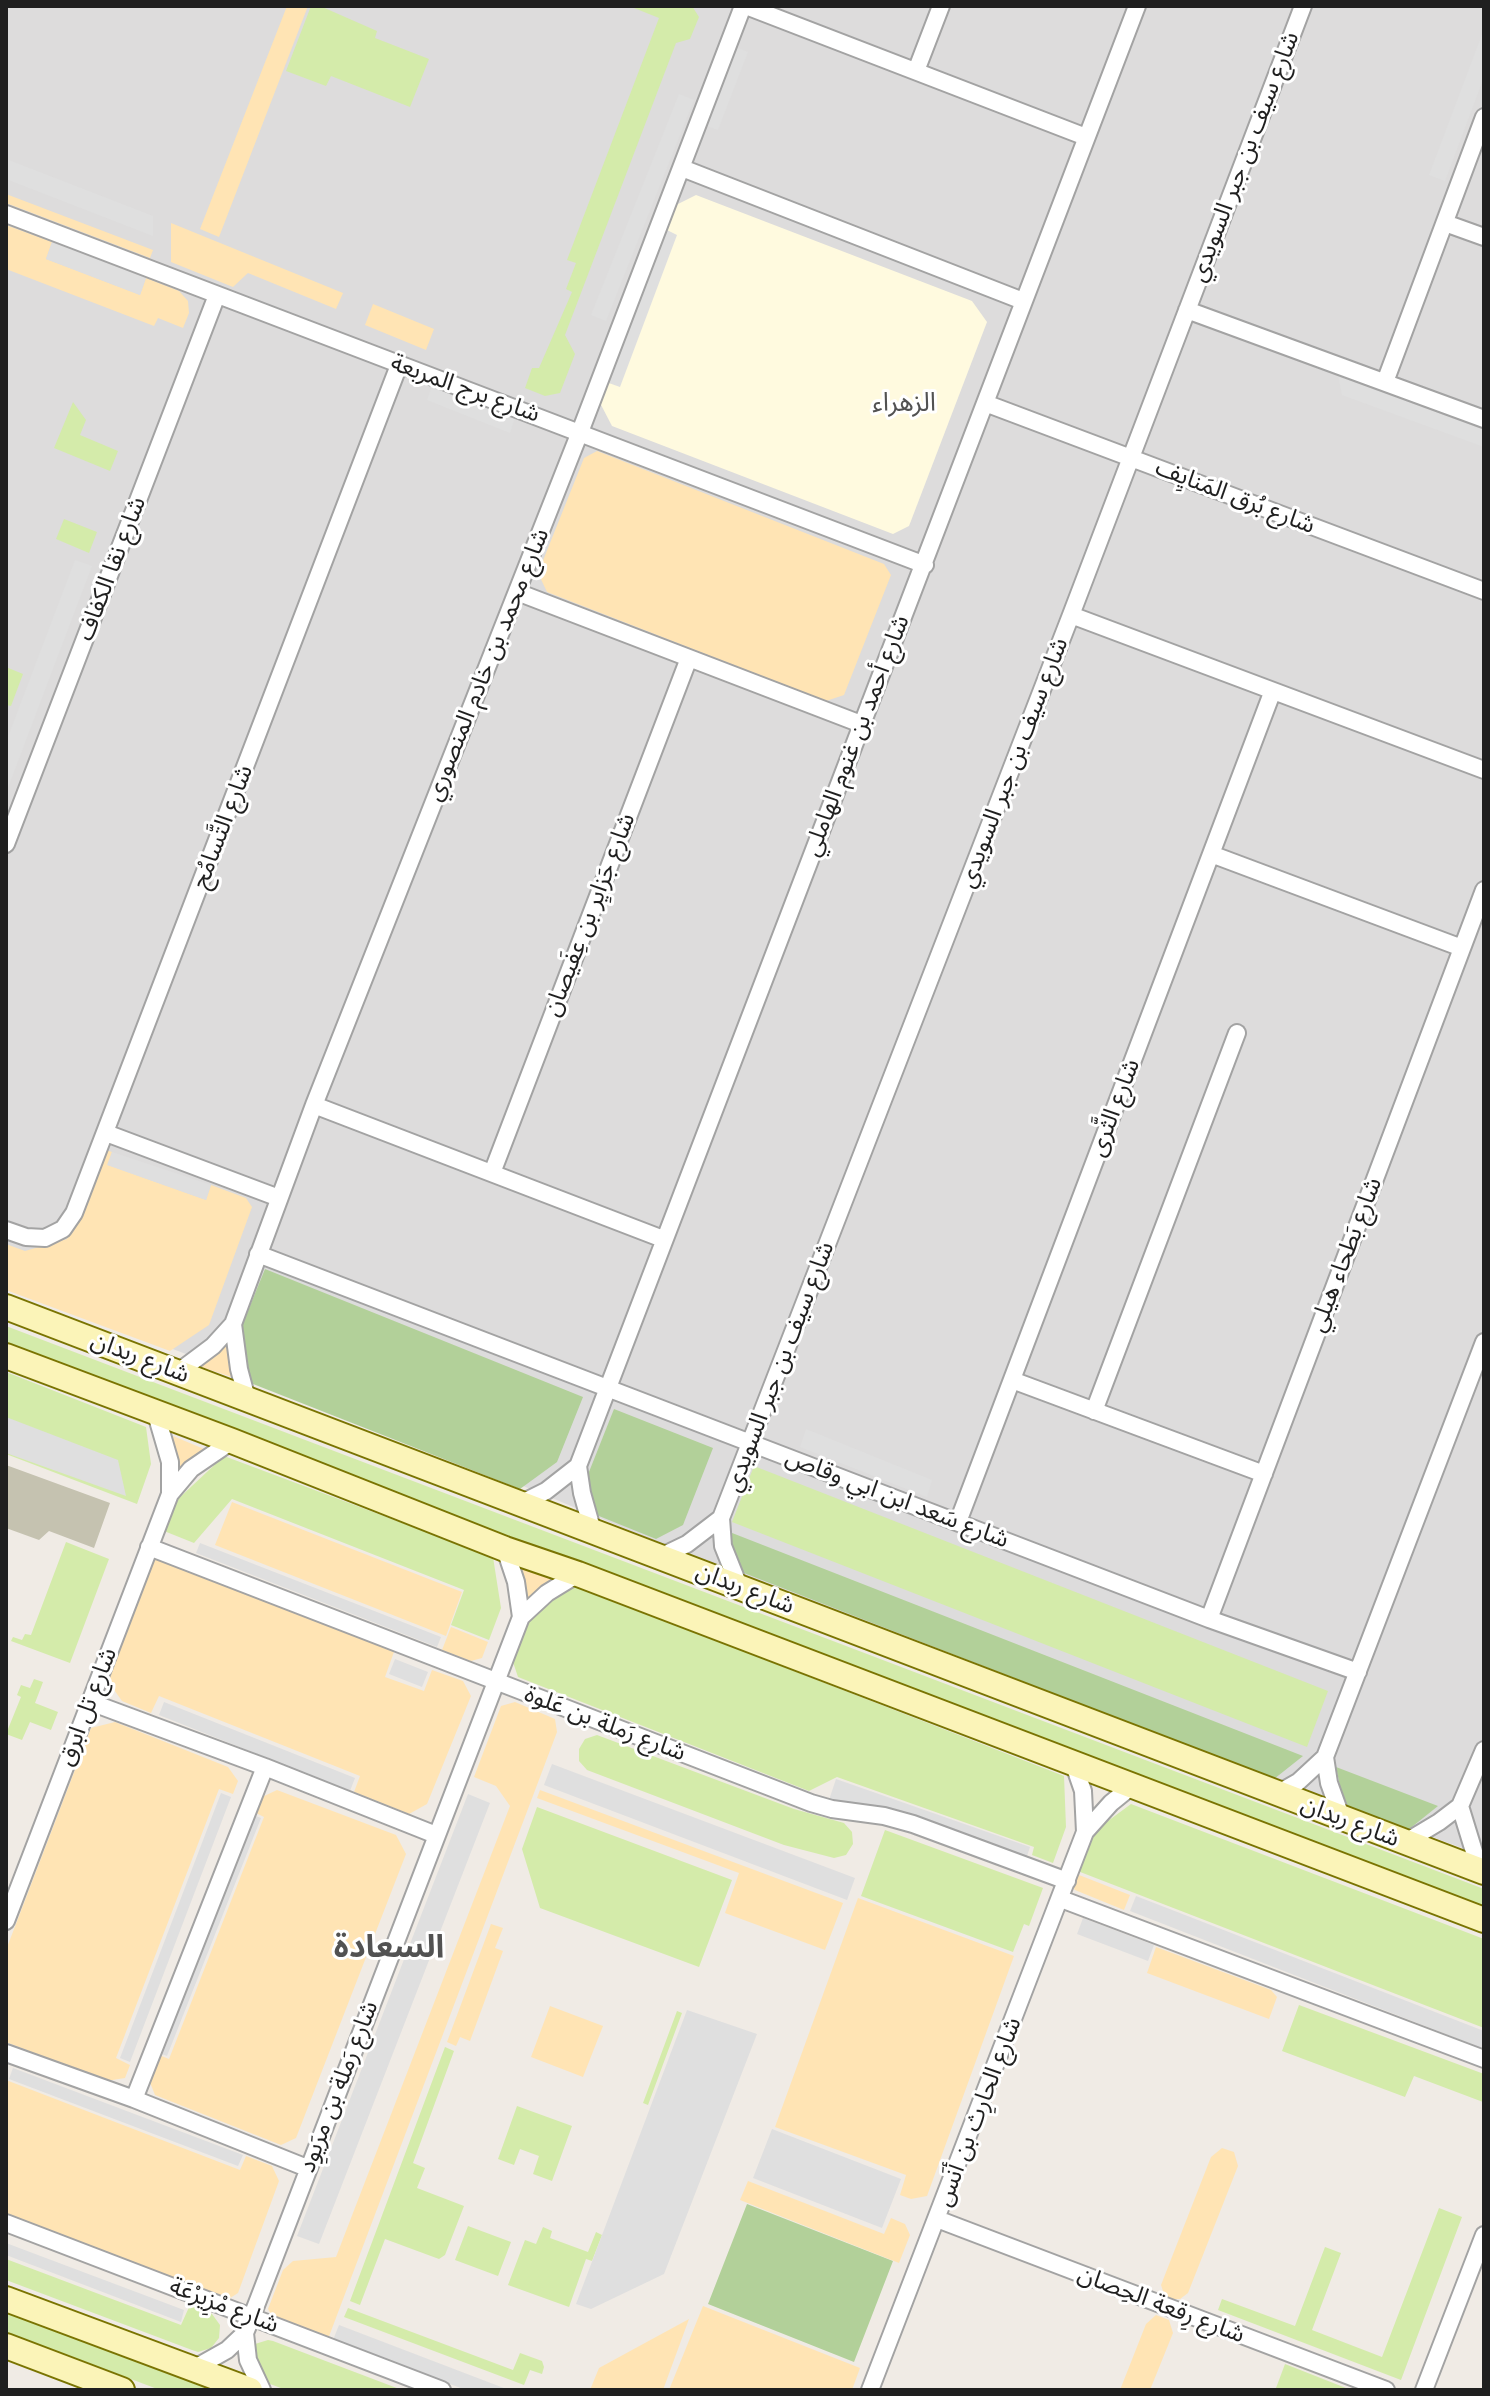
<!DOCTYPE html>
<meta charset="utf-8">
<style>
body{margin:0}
#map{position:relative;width:1490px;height:2396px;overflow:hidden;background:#f0ebe5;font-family:Helvetica,sans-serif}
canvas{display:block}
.frame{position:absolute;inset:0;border:8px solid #1f1f1f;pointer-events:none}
</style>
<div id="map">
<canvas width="1490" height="2396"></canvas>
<div class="frame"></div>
</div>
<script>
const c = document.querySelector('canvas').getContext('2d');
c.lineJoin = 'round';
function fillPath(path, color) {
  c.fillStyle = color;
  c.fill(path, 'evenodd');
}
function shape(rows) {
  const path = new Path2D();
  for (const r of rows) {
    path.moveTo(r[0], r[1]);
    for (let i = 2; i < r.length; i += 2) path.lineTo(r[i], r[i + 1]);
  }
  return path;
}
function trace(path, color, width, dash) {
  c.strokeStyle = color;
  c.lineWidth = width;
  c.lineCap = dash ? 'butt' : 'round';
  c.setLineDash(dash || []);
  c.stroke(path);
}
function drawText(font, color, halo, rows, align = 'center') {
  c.font = font + ' Helvetica,"Noto Sans Arabic",sans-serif';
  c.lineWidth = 6;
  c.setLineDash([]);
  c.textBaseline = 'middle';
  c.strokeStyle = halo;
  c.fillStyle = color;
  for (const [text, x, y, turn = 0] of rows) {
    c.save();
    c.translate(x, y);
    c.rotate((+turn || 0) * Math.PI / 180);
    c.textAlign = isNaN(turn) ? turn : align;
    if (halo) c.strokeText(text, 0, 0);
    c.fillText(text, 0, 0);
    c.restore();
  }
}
fillPath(shape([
 [6,6,1484,6,1484,1856,851,1623,449,1455,6,1285]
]), '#dddcdc');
fillPath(shape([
 [696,195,972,301,987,322,909,526,893,534,612,426,599,401,674,206]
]), '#fffadf');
fillPath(shape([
 [6,1465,110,1503,94,1548,49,1531,39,1540,6,1528]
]), '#c5c2b0');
fillPath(shape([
 [311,6,320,6,377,31,375,38,429,59,410,107,331,76,326,86,286,71],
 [629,6,692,6,699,17,690,39,676,43,565,335,575,354,560,393,545,396,525,388,532,368,539,368,572,292,566,289,576,263,567,260,659,18],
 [73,402,86,420,80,435,118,451,110,471,54,448],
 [64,519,97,532,89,553,56,539],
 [6,667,23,674,11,706,6,705],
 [6,1326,1484,1889,1484,1911,6,1346],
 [6,1372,146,1427,151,1464,137,1504,6,1454],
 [224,1456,493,1557,501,1608,489,1640,451,1625,464,1590,232,1499,194,1543,164,1531,177,1500],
 [754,1466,1328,1691,1307,1747,732,1522],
 [66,1542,109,1559,70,1663,11,1641,13,1637,22,1640,25,1634,31,1635],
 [573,1585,1064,1776,1066,1827,1053,1863,1032,1855,1034,1847,837,1777,809,1791,518,1677,512,1659,532,1615],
 [34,1679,43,1682,35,1703,58,1712,51,1730,30,1722,22,1740,6,1734,21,1697,17,1695,21,1685,30,1688],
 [597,1735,794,1809,844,1823,852,1832,853,1844,846,1855,834,1858,784,1845,587,1770,579,1761,579,1749,585,1739],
 [1131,1804,1484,1939,1484,2028,1075,1870,1089,1835],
 [537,1807,732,1880,699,1967,540,1908,522,1849],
 [885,1830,1043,1888,1029,1926,1024,1924,1013,1952,861,1896],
 [1299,2005,1484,2074,1483,2102,1414,2076,1405,2097,1282,2051],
 [677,2011,682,2013,648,2105,643,2103],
 [445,2047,454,2051,413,2163,425,2168,417,2188,464,2206,445,2255,439,2259,385,2239,360,2305,350,2301],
 [517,2106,572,2126,552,2181,533,2174,539,2156,520,2149,514,2165,498,2159],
 [1439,2208,1462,2217,1401,2380,1218,2310,1222,2299,1295,2326,1325,2247,1341,2253,1312,2330,1382,2357],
 [468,2226,511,2242,498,2276,455,2260],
 [543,2227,552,2231,550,2238,588,2252,596,2232,602,2235,592,2261,586,2259,569,2307,508,2285,525,2240,536,2244],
 [6,2259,181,2325,190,2305,206,2311,212,2314,220,2325,219,2338,211,2348,198,2352,192,2350,6,2280],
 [348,2308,513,2370,520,2353,542,2361,544,2367,542,2374,530,2370,524,2385,344,2317],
 [6,2311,213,2390,160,2390,6,2332],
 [268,2340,273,2341,402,2390,286,2390,257,2379,250,2350,255,2344],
 [1285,2364,1351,2390,1280,2390,1276,2388]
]), '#d4ebaa');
fillPath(shape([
 [265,1269,583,1397,557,1462,520,1489,248,1382,239,1333],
 [614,1409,713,1448,683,1525,656,1539,589,1512,583,1487],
 [727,1531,1303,1756,1274,1779,731,1568],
 [1336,1767,1438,1806,1408,1830,1344,1805],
 [747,2204,893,2261,854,2362,708,2304]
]), '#b2d099');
fillPath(shape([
 [287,6,308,6,219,237,200,229],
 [6,194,153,250,150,258,6,203],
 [171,223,343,293,336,309,248,273,233,287,171,262],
 [6,225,52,242,46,259,140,295,146,278,179,291,188,301,189,313,183,328,158,318,154,326,6,269],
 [373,304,434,329,426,350,365,325],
 [597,451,884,564,891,575,844,695,826,701,547,592,538,573,584,458],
 [106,1150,112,1152,108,1165,206,1200,211,1185,246,1198,252,1207,209,1325,170,1351,6,1290,6,1244,25,1251,67,1239,100,1154],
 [226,1345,232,1377,201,1367],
 [173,1436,204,1449,177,1469],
 [232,1502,462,1592,446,1636,215,1545],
 [162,1558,395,1649,385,1677,424,1691,432,1670,463,1681,471,1696,427,1804,409,1814,354,1792,360,1776,159,1696,151,1713,122,1701,107,1680,152,1561],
 [515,1565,552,1579,521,1603],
 [451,1627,488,1642,482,1658,471,1661,442,1650],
 [515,1702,555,1719,557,1732,328,2339,274,2319,268,2309,283,2270,293,2261,336,2257,510,1806,496,1786,474,1777,501,1706],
 [115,1722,228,1767,238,1781,233,1794,219,1789,116,2058,130,2065,125,2078,106,2081,6,2042,6,1950,91,1728],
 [277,1790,396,1835,406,1854,296,2138,281,2145,155,2095,149,2080,159,2055,169,2059,264,1817,254,1812,260,1798],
 [540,1790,843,1903,825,1950,725,1913,739,1873,537,1798],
 [1074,1873,1130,1895,1124,1910,1075,1890,1070,1883],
 [858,1898,1014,1956,927,2196,911,2199,900,2195,906,2175,775,2127],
 [491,1924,503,1928,495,1948,503,1951,470,2041,460,2037,456,2046,447,2042],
 [1156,1947,1271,1990,1277,1997,1269,2019,1147,1973],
 [550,2006,603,2026,583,2077,531,2057],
 [6,2080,240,2170,246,2156,272,2166,279,2181,238,2293,227,2300,6,2215],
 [1222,2148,1234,2152,1238,2166,1188,2293,1180,2299,1171,2299,1164,2294,1161,2285,1211,2157],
 [748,2181,884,2234,891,2218,905,2224,910,2235,899,2263,740,2200],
 [703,2306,860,2368,852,2390,669,2390],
 [1156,2315,1169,2320,1173,2333,1150,2390,1120,2390,1146,2324],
 [689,2319,663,2390,590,2390,599,2368]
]), '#ffe4b4');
fillPath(shape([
 [1484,29,1484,77,1445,181,1429,175],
 [735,47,748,52,718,130,704,125],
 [679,94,694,100,606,321,591,315],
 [6,159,153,216,153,236,6,179],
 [665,229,677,235,620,387,606,382],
 [52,242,146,278,140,295,46,259],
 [1338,375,1484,430,1484,447,1342,395],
 [433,383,516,414,510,433,427,400],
 [75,560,92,566,6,793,6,742],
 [112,1152,211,1185,206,1200,107,1165],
 [6,1417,118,1460,126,1496,6,1453],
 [806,1429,932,1480,927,1497,800,1447],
 [200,1543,441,1637,437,1647,196,1553],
 [395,1659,428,1672,422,1687,389,1674],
 [164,1702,355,1778,350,1791,159,1715],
 [552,1764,855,1878,847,1900,544,1785],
 [836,1779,1030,1847,1022,1871,828,1803],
 [221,1793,231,1797,130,2062,120,2058],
 [468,1794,490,1803,319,2244,297,2236],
 [253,1815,261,1818,167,2056,159,2053],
 [1136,1896,1484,2031,1484,2049,1130,1911],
 [1083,1918,1154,1945,1148,1961,1077,1934],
 [687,2010,757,2034,664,2274,591,2309,576,2304],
 [13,2068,243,2155,238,2166,9,2079],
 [772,2129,901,2179,882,2228,753,2178],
 [6,2243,184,2310,181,2322,6,2255],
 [339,2325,509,2390,466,2390,333,2340]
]), '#dfdfdf');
const street = shape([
 [746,6,1086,137],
 [916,71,941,6],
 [682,168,1023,301],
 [6,214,925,565],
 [1445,223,1484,237],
 [1187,310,1484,419],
 [1385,382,1484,117],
 [985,403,1484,591],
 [517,592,861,724],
 [1071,615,1484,770],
 [6,844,217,295],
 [1211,854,1462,948],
 [314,1105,663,1239],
 [106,1133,279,1198],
 [492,1173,689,658],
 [6,1230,26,1237,45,1238,63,1229,74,1213,399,365],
 [258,1254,1209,1619,1358,1672],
 [233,1324,239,1369,247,1399],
 [177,1373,213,1346,233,1324,314,1105,580,432,743,6],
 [1012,1380,1264,1474],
 [1094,1411,1237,1033],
 [156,1414,170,1462,170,1494],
 [522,1503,546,1491,578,1466],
 [958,1522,1272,693],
 [593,1532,582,1493,578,1466,1137,6],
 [149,1547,811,1803,832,1809,884,1816,913,1824,1067,1881],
 [505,1549,516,1582,521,1617],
 [660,1557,687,1544,721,1518],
 [739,1586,723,1546,721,1518,1071,615,1303,6],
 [1209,1619,1484,890],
 [90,1702,265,1767,436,1835],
 [1325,1757,1329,1783,1342,1819],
 [1277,1794,1298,1782,1325,1757,1484,1342],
 [1460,1806,1480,1871],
 [1085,1832,1111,1803,1132,1786],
 [1404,1843,1439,1822,1460,1806,1484,1750],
 [1061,1899,1484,2059],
 [6,1921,170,1494,191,1469,232,1441],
 [6,2053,134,2099,307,2168],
 [134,2099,265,1767],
 [937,2219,1386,2390],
 [6,2223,442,2390],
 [245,2333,248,2360,262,2390],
 [195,2368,227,2350,245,2333,252,2316,521,1617,547,1593,578,1574],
 [870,2390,1085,1832,1083,1791,1074,1765],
 [1424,2390,1484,2235]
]);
const secondary = shape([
 [6,1307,1484,1872],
 [6,1356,232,1441,505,1549,578,1574,1484,1920],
 [6,2299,250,2390],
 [6,2346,122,2390]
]);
trace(street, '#a3a3a3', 20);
trace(secondary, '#7a7402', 28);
trace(street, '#fff', 16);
trace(secondary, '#fbf4b8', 24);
drawText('24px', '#1f1f1f', '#fff', [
 ["شارع سيف بن جبر السويدي",1245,157,-69],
 ["شارع برج المربعة",465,389,20],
 ["شارع بُرق المَنايِف",1235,497,21],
 ["شارع نقا الكفاف",112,569,-69],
 ["شارع محمد بن خادم المنصوري",488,665,-68],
 ["شارع أحمد بن غنوم الهاملي",857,736,-69],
 ["شارع سيف بن جبر السويدي",1014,763,-69],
 ["شارع التَّسامُح",223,827,-69],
 ["شارع جَزايِر بن عِفَيصان",590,915,-69],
 ["شارع الثَّرى",1115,1108,-69],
 ["شارع بَطحاء هيلي",1346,1255,-69],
 ["شارع ربدان",140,1358,21],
 ["شارع سيف بن جبر السويدي",780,1367,-69],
 ["شارع سَعد ابن ابي وقاص",897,1499,21],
 ["شارع ربدان",745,1589,21],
 ["شارع تل ابرق",88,1707,-69],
 ["شارع رَملة بن عَلوة",605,1724,21],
 ["شارع ربدان",1350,1822,21],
 ["شارع رَملة بن مرَيوِد",339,2087,-69],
 ["شارع الحارِث بن أنَس",979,2112,-69],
 ["شارع رِقعة الحِصان",1161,2305,21],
 ["شارع مْزِيرْعَة",224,2306,21]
]);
drawText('26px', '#525252', '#fff', [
 ["الزهراء",904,404]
]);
drawText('bold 32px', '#525252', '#fff', [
 ["السعادة",389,1948]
]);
</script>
